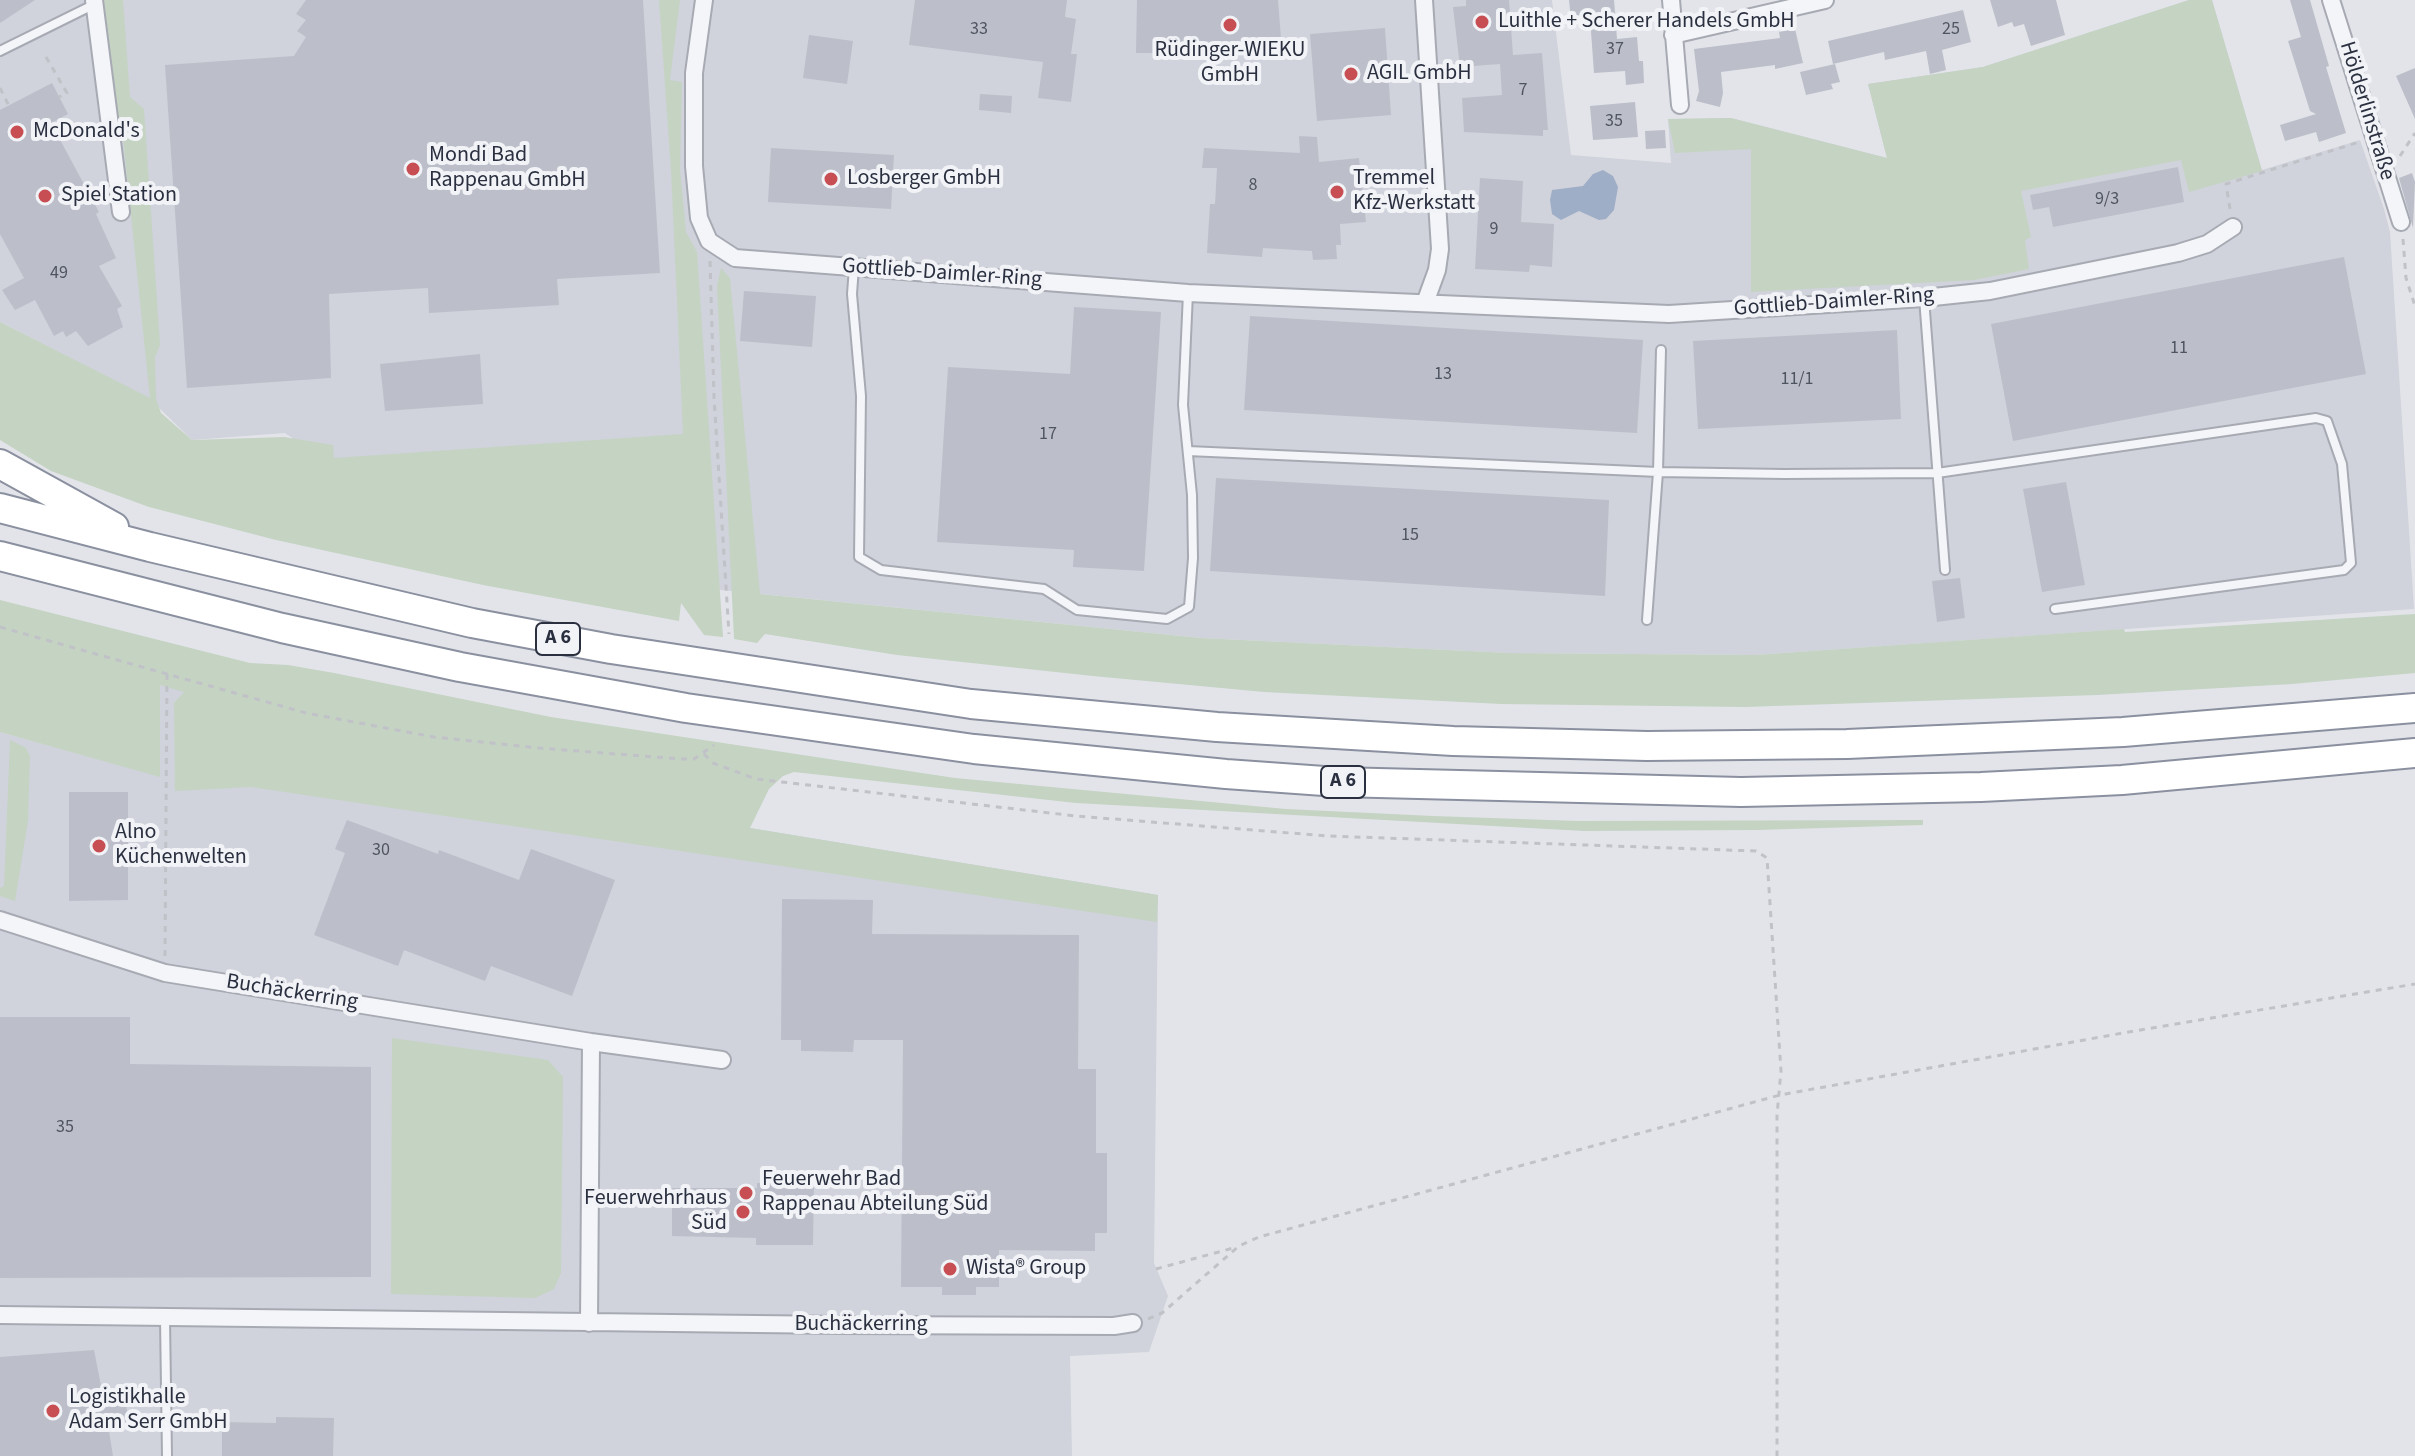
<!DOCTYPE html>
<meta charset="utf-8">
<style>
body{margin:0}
canvas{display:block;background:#e2e4e9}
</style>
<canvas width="2415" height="1456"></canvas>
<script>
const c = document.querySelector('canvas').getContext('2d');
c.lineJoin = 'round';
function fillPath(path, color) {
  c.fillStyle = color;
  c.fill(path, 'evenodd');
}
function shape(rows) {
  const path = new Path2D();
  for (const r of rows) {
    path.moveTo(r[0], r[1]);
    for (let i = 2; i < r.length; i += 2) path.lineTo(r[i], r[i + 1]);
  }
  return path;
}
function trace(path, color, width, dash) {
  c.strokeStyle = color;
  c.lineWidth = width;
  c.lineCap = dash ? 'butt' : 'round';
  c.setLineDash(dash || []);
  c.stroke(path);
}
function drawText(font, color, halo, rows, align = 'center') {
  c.font = font + ' "Source Sans 3",sans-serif';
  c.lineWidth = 8;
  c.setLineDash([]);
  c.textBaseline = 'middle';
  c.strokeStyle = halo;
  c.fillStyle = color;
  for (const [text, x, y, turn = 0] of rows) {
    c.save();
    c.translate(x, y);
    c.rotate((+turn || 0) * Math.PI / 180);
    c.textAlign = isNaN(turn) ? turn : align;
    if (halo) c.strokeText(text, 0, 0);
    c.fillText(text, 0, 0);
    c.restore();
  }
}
fillPath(shape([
 [0,0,1552,0,1571,155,1671,163,1668,119,1731,118,1887,158,1868,84,1983,67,2189,0,2212,0,2262,170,2360,140,2384,209,2390,232,2414,609,1755,655,1509,653,1201,638,691,587,430,534,285,433,192,440,150,399,0,322],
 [160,685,750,828,1158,895,1154,1263,1168,1296,1149,1352,1070,1356,1072,1456,0,1456,0,732,160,776]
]), '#d0d3db');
fillPath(shape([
 [104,0,123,0,130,97,144,109,160,345,155,357,156,399,161,413,192,440,284,437,333,445,334,458,683,434,671,170,659,0,680,0,670,80,682,82,680,169,686,232,697,252,723,637,704,635,681,603,679,621,483,585,276,540,149,507,51,471,0,440,0,322,150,398,121,119,111,107],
 [2189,0,2212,0,2262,171,2189,192,2181,160,2021,191,2031,237,2025,240,2029,269,1974,280,1751,292,1751,149,1675,153,1668,119,1731,118,1887,158,1868,84,1983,67],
 [721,268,730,278,760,594,1201,638,1509,653,1755,655,2124,629,2125,632,2415,614,2415,673,2292,684,2097,695,1745,707,1501,704,1264,692,1093,676,897,655,765,634,757,643,734,639,717,286],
 [0,600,250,663,288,665,334,673,551,717,955,778,1286,809,1433,816,1578,821,1923,820,1923,825,1757,830,1584,831,1076,803,794,772,783,776,769,789,750,828,1158,895,1157,922,251,787,175,791,174,703,184,692,160,685,160,777,0,732],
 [10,740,26,748,30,756,28,821,15,901,0,896,0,888,4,886],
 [392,1038,548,1060,563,1077,561,1273,554,1289,535,1298,391,1294]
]), '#c5d3c3');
fillPath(shape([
 [1603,170,1613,176,1618,187,1614,210,1606,219,1599,220,1579,211,1561,220,1552,214,1550,200,1552,190,1583,186,1593,174]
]), '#9faec7');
fillPath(shape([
 [0,0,35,0,0,23],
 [306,0,643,0,660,273,557,279,559,305,429,313,428,288,329,294,331,378,187,388,165,65,294,56,306,37,297,31,306,20,296,14],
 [915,0,1067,0,1065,17,1076,19,1071,54,1077,54,1071,102,1038,98,1043,62,909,45],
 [1137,0,1278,0,1282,51,1182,58,1182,53,1136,53],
 [1466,0,1509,0,1513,55,1542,53,1548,130,1543,130,1543,136,1464,132,1462,98,1502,95,1500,64,1460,67,1453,7,1466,6],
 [1569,0,1614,0,1617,39,1637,37,1639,61,1643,61,1644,83,1626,85,1625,71,1594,73,1590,18,1571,19],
 [1990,0,2056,0,2065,35,2031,46,2024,24,2014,27,2012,22,1998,27],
 [2290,0,2310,0,2329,66,2326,67,2346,133,2319,142,2316,132,2285,141,2280,125,2316,114,2310,111,2288,41,2301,37],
 [1963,10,1971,42,1942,50,1946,70,1930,74,1926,51,1885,60,1884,52,1833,64,1828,41],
 [1385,28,1391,115,1317,121,1310,34],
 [1795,29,1803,63,1775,69,1775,65,1721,72,1723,93,1720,107,1696,101,1699,91,1694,49,1780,38,1779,32],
 [809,35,853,41,847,84,803,78],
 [1835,64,1840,82,1831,84,1833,89,1806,95,1800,72],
 [2415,68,2415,119,2396,76],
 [52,83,68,114,51,123,99,212,96,214,116,258,99,266,122,306,117,309,123,327,88,346,76,331,66,337,63,331,54,336,35,300,15,310,2,290,24,278,0,234,0,110],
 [980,94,1012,96,1011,113,979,110],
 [1635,102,1638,137,1593,140,1590,106],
 [1665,130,1666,148,1646,149,1645,131],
 [1299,136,1317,137,1319,162,1359,158,1366,222,1340,224,1341,245,1336,245,1337,259,1313,260,1312,251,1263,248,1262,257,1207,253,1210,204,1215,204,1217,168,1202,168,1204,148,1300,153],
 [771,148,894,155,891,209,768,202],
 [2178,167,2184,202,2053,227,2049,207,2033,210,2030,195],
 [2412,173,2415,182,2413,228,2399,178],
 [1480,178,1523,181,1521,222,1554,224,1552,267,1530,265,1529,272,1475,269],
 [2344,257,2366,374,2013,441,1991,324],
 [744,291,816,296,812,347,740,341],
 [1074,307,1161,312,1144,571,1073,567,1074,550,937,542,948,367,1070,374],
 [1250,316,1643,340,1637,433,1244,410],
 [1897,330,1901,419,1698,429,1693,341],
 [480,354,483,404,385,411,380,364],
 [1216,478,1609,500,1605,596,1210,571],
 [2066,482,2085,585,2042,592,2023,489],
 [1960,578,1965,618,1937,622,1932,581],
 [69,792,128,792,128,900,69,901],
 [347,820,438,854,439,850,519,880,531,849,615,880,572,996,491,966,485,981,404,950,398,966,314,935,345,853,335,849],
 [782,899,873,900,872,934,1079,935,1078,1069,1096,1069,1096,1153,1107,1153,1107,1233,1095,1233,1095,1251,999,1250,999,1287,976,1287,976,1295,942,1295,942,1287,901,1287,903,1040,854,1040,853,1052,801,1051,801,1040,781,1040],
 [0,1017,130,1017,130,1064,371,1067,371,1277,0,1278],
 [757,1183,814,1183,813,1245,756,1245,756,1238,672,1236,672,1188,757,1188],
 [94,1350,102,1391,123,1388,130,1427,109,1431,113,1456,0,1456,0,1357],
 [276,1417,334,1418,333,1456,222,1456,222,1422,276,1423]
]), '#bcbfc9');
const lane = shape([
 [0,51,95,4],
 [854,267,852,294,861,396,859,557,881,570,1044,589,1077,610,1167,619,1189,607,1193,558,1192,495,1183,405,1188,293],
 [1924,298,1945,570],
 [1188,451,1658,472,1784,474,1937,473,2316,418,2327,421,2342,464,2351,563,2344,570,2055,609],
 [1647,620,1658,472,1661,350],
 [165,1318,167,1456]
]);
const street = shape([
 [94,0,121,212],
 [704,0,694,73,694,166,699,218,709,241,735,258,1188,293,1669,314,1924,298,1990,291,2178,253,2207,244,2233,227],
 [1424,0,1440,249,1437,270,1425,303],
 [1671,0,1680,105],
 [2331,0,2401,222],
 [1673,35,1825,0],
 [0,920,165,973,591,1042,722,1060],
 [0,1315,840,1325,1114,1326,1133,1323],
 [589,1323,591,1042]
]);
const highway = shape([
 [0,464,114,527],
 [0,508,150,547,472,623,611,649,971,704,1217,727,1453,741,1647,746,1847,744,2123,732,2415,708],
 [0,556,282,628,460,667,686,708,974,749,1226,774,1338,782,1741,792,1981,787,2122,780,2415,753]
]);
trace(lane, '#a7aab3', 12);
trace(street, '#a7aab3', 20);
trace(highway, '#8a909f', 32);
trace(shape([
 [46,57,67,93,59,97],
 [0,88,9,106],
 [2400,156,2415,133],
 [2230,209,2226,184,2359,142],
 [2403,239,2406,278,2415,306],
 [710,261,714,397,729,634],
 [0,627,306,713,434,737,539,748,681,759,694,759,714,745],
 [704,754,713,763,756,779,1076,816,1328,836,1756,851,1767,858,1781,1071,1777,1115,1777,1456],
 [165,956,167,672],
 [1156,1269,1237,1247],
 [1148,1319,1162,1313,1239,1246,1259,1237,1780,1095,2134,1031,2415,984]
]), '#c0c2c8', 3, [6, 6]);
trace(lane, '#f4f5f8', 8);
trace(street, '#f4f5f8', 16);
trace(highway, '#fff', 28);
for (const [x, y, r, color] of [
 [1482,22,8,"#c74e52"],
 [1230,25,8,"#c74e52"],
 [1351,74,8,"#c74e52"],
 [17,132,8,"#c74e52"],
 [413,169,8,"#c74e52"],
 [831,179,8,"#c74e52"],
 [1337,192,8,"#c74e52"],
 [45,196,8,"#c74e52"],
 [99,846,8,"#c74e52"],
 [746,1193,8,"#c74e52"],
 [743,1212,8,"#c74e52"],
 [950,1269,8,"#c74e52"],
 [53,1411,8,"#c74e52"]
]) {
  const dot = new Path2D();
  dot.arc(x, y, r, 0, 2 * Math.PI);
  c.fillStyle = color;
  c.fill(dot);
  trace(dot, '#f1f3f7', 3);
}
drawText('18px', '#4f5462', null, [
 ["33",979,30],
 ["25",1951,30],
 ["37",1615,50],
 ["7",1523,91],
 ["35",1614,122],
 ["8",1253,186],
 ["9/3",2107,200],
 ["9",1494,230],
 ["49",59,274],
 ["11",2179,349],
 ["13",1443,375],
 ["11/1",1797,380],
 ["17",1048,435],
 ["15",1410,536],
 ["30",381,851],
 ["35",65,1128]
]);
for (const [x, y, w] of [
 [558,639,44],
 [1343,782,44]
]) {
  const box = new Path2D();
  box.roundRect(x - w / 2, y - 16, w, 32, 6);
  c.fillStyle = '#f1f3f7';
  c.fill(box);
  trace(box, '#2b3040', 2);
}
drawText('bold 20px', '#2b3040', null, [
 ["A 6",558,639],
 ["A 6",1343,782]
]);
drawText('22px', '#2b3040', '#f1f3f7', [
 ["Luithle + Scherer Handels GmbH",1498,22],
 ["Rüdinger-WIEKU",1230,51,"center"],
 ["GmbH",1230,76,"center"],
 ["AGIL GmbH",1367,74],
 ["McDonald's",33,132],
 ["Mondi Bad",429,156],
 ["Rappenau GmbH",429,181],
 ["Losberger GmbH",847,179],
 ["Tremmel",1353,179],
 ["Kfz-Werkstatt",1353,204],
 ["Spiel Station",61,196],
 ["Alno",115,833],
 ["Küchenwelten",115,858],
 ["Feuerwehr Bad",762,1180],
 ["Rappenau Abteilung Süd",762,1205],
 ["Feuerwehrhaus",727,1199,"right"],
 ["Süd",727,1224,"right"],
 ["Wista® Group",966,1269],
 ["Logistikhalle",69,1398],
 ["Adam Serr GmbH",69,1423]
], 'left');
drawText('22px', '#2b3040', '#f1f3f7', [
 ["Hölderlinstraße",2366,111,73],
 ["Gottlieb-Daimler-Ring",942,274,4],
 ["Gottlieb-Daimler-Ring",1834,303,-4],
 ["Buchäckerring",292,993,9],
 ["Buchäckerring",861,1325]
]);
</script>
